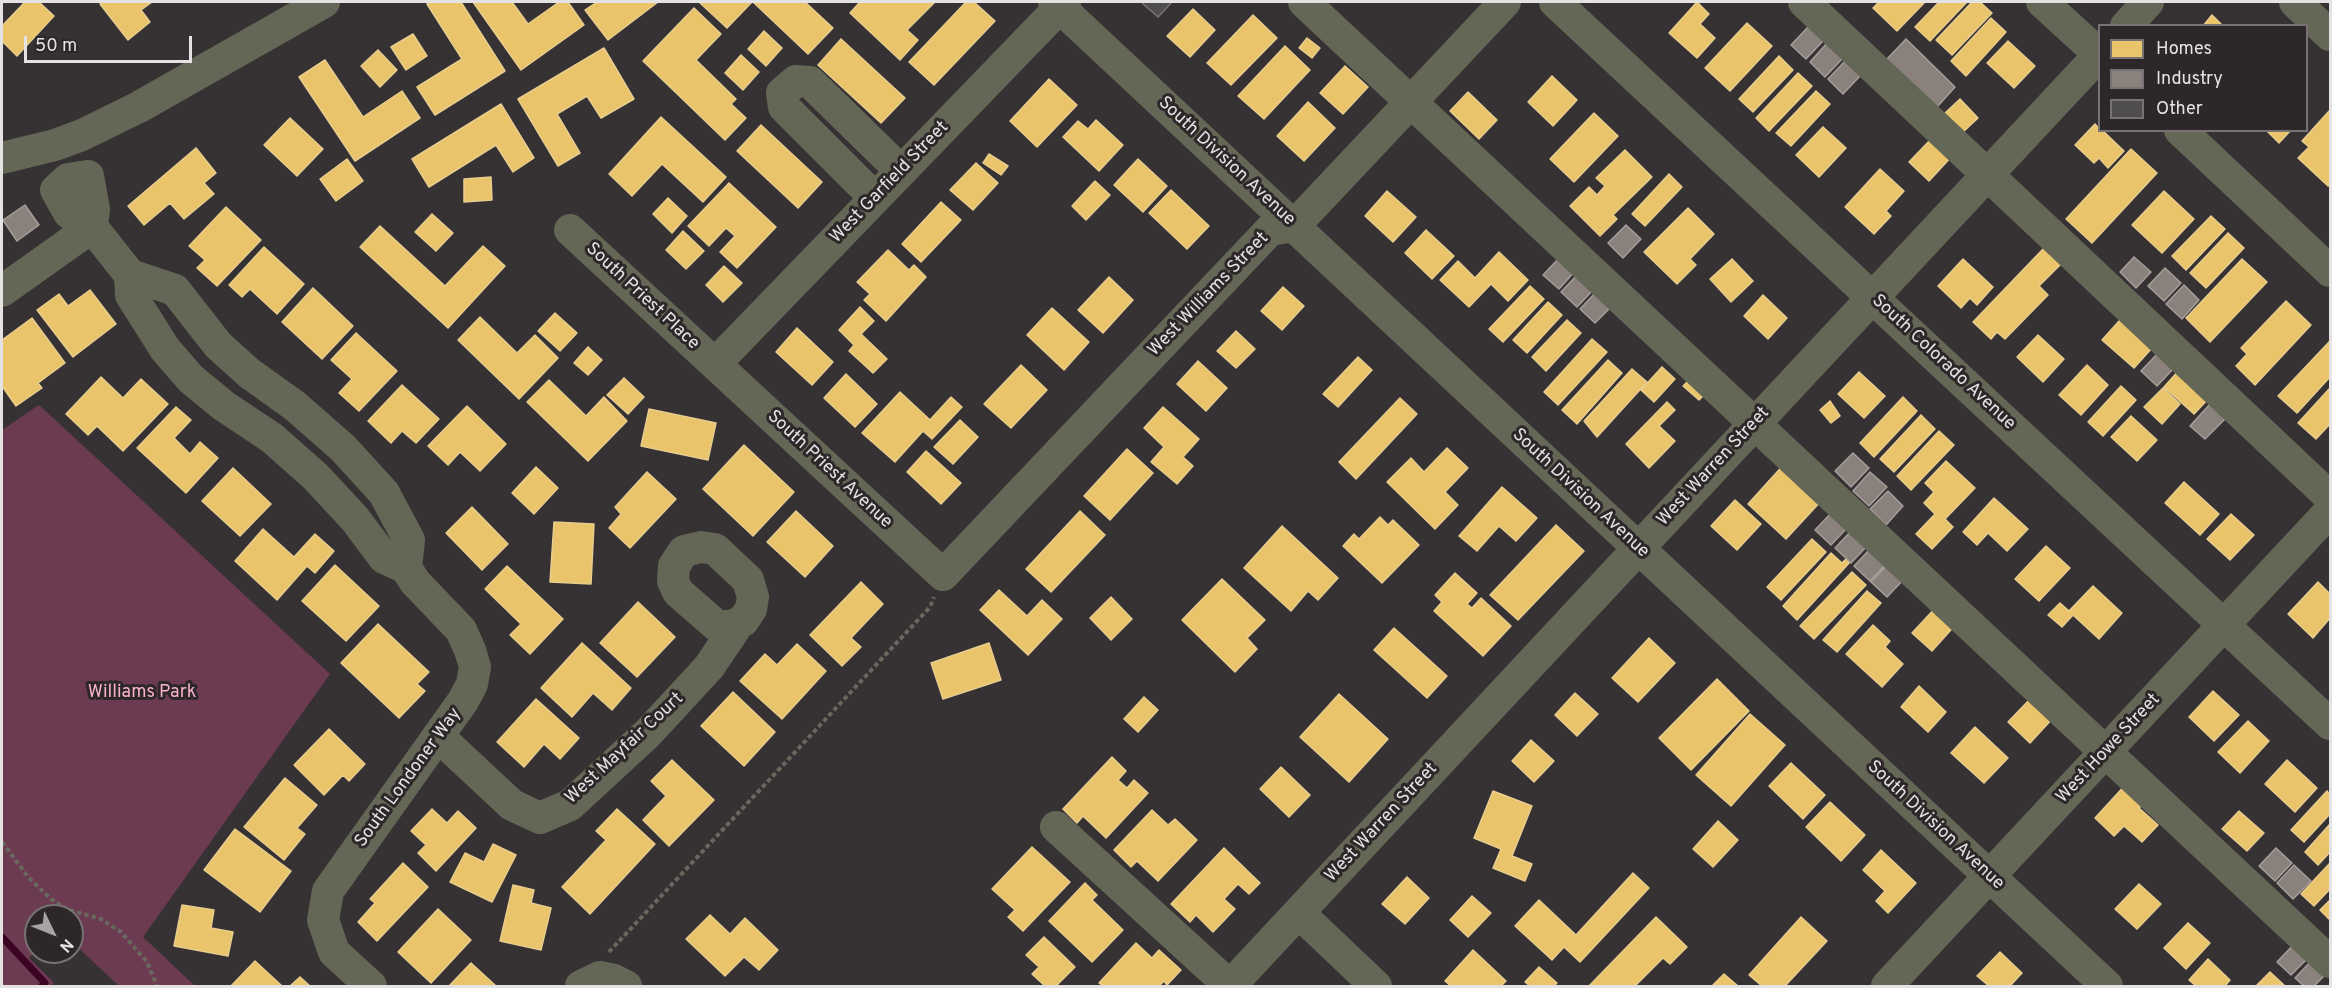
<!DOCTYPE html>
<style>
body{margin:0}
#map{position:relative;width:2332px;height:988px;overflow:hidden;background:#363234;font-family:Overpass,sans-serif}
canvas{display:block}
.frame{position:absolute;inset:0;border:3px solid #e5e2e3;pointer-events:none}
.legend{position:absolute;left:2098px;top:24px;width:210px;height:108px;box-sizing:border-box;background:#2d2729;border:2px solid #777273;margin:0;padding:8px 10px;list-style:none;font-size:18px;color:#e5e2e3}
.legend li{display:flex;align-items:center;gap:12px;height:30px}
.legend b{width:30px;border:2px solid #777273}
.north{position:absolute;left:24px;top:904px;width:60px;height:60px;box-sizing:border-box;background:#2d2729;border:2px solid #777273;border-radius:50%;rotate:133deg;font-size:16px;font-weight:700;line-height:24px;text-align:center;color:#e5e2e3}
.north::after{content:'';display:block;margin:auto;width:21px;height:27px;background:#a8a4a6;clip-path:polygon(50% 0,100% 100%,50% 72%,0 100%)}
.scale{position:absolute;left:24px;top:36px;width:168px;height:27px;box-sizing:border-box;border:3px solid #e5e2e3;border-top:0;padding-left:8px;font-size:18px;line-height:21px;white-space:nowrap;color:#e5e2e3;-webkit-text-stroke:4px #2d2729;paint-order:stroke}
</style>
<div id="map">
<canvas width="2332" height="988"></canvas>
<div class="frame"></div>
<ul class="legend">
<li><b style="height:16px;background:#e9c46a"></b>Homes</li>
<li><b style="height:16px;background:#8a817c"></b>Industry</li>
<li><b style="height:16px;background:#504d4e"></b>Other</li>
</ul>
<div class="north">N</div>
<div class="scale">50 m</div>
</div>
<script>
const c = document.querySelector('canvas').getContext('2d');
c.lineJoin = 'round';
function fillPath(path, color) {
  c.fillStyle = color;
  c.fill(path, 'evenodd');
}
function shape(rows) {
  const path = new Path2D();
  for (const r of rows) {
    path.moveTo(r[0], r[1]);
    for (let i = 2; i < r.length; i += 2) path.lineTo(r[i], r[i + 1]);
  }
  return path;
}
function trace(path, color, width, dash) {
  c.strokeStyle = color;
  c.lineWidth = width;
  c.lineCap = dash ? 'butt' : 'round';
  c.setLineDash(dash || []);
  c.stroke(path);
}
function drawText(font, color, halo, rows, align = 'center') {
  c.font = font + ' Overpass,sans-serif';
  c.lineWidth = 6;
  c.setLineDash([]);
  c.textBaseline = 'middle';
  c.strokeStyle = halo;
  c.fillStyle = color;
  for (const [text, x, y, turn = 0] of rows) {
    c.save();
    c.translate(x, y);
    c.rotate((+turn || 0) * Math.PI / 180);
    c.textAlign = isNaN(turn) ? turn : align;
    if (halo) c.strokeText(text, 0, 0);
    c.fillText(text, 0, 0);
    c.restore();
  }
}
fillPath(shape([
 [39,405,330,674,143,937,195,986,119,986,72,942,72,916,36,916,36,950,29,958,54,983,51,986,2,986,2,430]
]), '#6d3b51');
const homes = shape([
 [25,2,39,2,54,16,17,56,2,41,2,26,25,2],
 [103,2,152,2,141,10,150,22,128,40,100,4,103,2],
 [431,2,461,2,505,71,435,115,417,87,462,59,427,4,431,2],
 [473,2,512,2,528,24,559,2,568,2,584,25,521,70,473,2],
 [597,2,658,2,608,40,585,10,597,2],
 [702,2,752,2,727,28,700,3,702,2],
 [753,2,805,2,833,28,808,54,753,2],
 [860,2,935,2,907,30,918,40,900,60,850,13,860,2],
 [966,2,974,2,995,21,934,85,909,62,966,2],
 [1697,2,1709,14,1700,24,1715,38,1697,58,1669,33,1697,2],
 [1879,2,1925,2,1897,31,1873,8,1879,2],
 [1939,2,1967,2,1930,41,1915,27,1939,2],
 [1972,2,1980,2,1992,13,1952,55,1936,40,1972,2],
 [694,8,721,34,696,60,736,99,731,104,746,118,725,140,643,61,694,8],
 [1193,9,1215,30,1190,57,1167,36,1193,9],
 [1253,15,1277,38,1231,85,1207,63,1253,15],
 [2212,15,2223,26,2203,26,2212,15],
 [1991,18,2006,32,1966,76,1951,61,1991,18],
 [1747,23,1772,46,1730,91,1705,68,1747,23],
 [764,31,782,48,766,66,748,49,764,31],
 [413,34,427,56,406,70,391,47,413,34],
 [1307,38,1320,48,1312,58,1299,48,1307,38],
 [841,39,905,98,881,123,818,65,841,39],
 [2008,41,2035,66,2014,88,1987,63,2008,41],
 [1285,46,1310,70,1264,119,1238,96,1285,46],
 [604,48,634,99,601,118,587,96,557,114,580,153,558,166,518,99,604,48],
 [378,50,397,70,380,87,361,66,378,50],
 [741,55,759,72,743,90,725,73,741,55],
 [1779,56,1793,70,1753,112,1739,99,1779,56],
 [325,60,363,117,402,91,420,118,355,161,299,77,325,60],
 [1345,66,1368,87,1343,114,1320,93,1345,66],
 [1798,73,1812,86,1769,131,1756,118,1798,73],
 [1552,76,1577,100,1553,126,1528,102,1552,76],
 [1049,79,1077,105,1037,147,1010,121,1049,79],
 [1816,91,1830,104,1791,146,1776,133,1816,91],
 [1468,92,1497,120,1479,139,1450,111,1468,92],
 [1960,99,1978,118,1962,133,1944,114,1960,99],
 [1308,102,1335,128,1304,161,1277,136,1308,102],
 [501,104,534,158,513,172,496,145,429,187,412,159,501,104],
 [2330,110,2330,183,2328,186,2298,158,2309,147,2302,141,2330,110],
 [1594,113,1618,136,1574,182,1550,159,1594,113],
 [661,117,726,177,703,202,662,164,632,196,609,174,661,117],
 [290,118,323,149,297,176,264,145,290,118],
 [1096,120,1123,145,1099,171,1063,137,1078,121,1088,129,1096,120],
 [2095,124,2100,130,2102,130,2124,151,2108,168,2099,158,2094,163,2075,145,2095,124],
 [761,125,822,182,798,208,737,151,761,125],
 [1823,127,1846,148,1819,177,1796,155,1823,127],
 [2266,130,2291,130,2279,143,2266,130],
 [1933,137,1953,155,1929,181,1909,162,1933,137],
 [196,148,216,173,204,183,214,194,184,219,170,203,144,225,128,206,196,148],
 [2131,149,2157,173,2092,243,2066,219,2131,149],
 [1625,150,1652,177,1613,215,1617,219,1600,236,1570,206,1589,187,1597,195,1605,186,1596,178,1625,150],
 [989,154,1008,166,1001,175,983,163,989,154],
 [347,159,363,181,336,201,320,179,347,159],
 [1138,159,1167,186,1143,212,1114,185,1138,159],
 [976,163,998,183,973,210,950,190,976,163],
 [1880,169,1904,191,1886,211,1891,216,1874,234,1845,207,1880,169],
 [1669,174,1682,187,1645,226,1632,214,1669,174],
 [491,177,492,200,464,202,464,179,491,177],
 [1095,181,1110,195,1086,220,1072,206,1095,181],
 [729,183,776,227,737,268,720,252,735,236,726,228,709,246,688,226,729,183],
 [1171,190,1209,226,1187,249,1149,213,1171,190],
 [1387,191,1416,217,1393,242,1365,216,1387,191],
 [2164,191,2194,219,2162,253,2132,225,2164,191],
 [668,198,687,216,672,233,653,214,668,198],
 [941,202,961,220,921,262,902,244,941,202],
 [226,207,261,240,217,286,197,268,205,260,189,246,226,207],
 [1688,208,1714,234,1690,259,1696,265,1677,284,1644,252,1688,208],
 [432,214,453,233,436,251,415,232,432,214],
 [2211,216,2225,229,2186,270,2172,256,2211,216],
 [380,226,445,286,483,246,505,266,448,328,360,247,380,226],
 [1426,230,1454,256,1432,279,1405,253,1426,230],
 [683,231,704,251,686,269,666,250,683,231],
 [2228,233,2244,248,2206,288,2190,273,2228,233],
 [264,247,304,284,277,314,250,289,242,297,229,285,264,247],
 [2044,248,2061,264,2039,286,2048,295,2005,339,1997,332,1991,339,1973,322,2044,248],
 [888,250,909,270,914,265,926,277,886,321,864,300,870,294,857,282,888,250],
 [1499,252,1528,280,1508,301,1491,284,1469,307,1440,280,1458,261,1475,278,1499,252],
 [1732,259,1753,281,1731,302,1710,279,1732,259],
 [1963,259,1993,287,1977,305,1970,298,1961,308,1938,286,1963,259],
 [2242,259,2267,282,2210,342,2186,318,2242,259],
 [724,266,742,283,723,302,706,285,724,266],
 [1109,277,1133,300,1103,333,1078,310,1109,277],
 [1530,286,1544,299,1503,342,1489,329,1530,286],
 [1283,287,1304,306,1282,330,1261,311,1283,287],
 [313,288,353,326,322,359,282,322,313,288],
 [90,290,116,324,73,357,37,310,59,294,68,306,90,290],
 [1763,295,1787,318,1768,339,1744,316,1763,295],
 [2286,301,2311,325,2255,385,2236,366,2247,354,2241,348,2286,301],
 [1548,302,1562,315,1527,353,1513,340,1548,302],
 [860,307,874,321,861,334,887,359,873,373,849,351,854,345,839,330,860,307],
 [1052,308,1089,342,1064,370,1027,335,1052,308],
 [555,313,577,333,560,351,538,331,555,313],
 [480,317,517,353,535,335,558,358,519,399,458,340,480,317],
 [32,318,65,363,38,383,42,388,16,406,2,386,2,340,32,318],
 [1567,320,1581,333,1546,371,1532,357,1567,320],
 [2120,320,2152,348,2134,368,2102,340,2120,320],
 [797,328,833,362,812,385,776,352,797,328],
 [1236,331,1255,349,1236,368,1217,351,1236,331],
 [356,333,397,371,359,411,339,393,352,379,331,360,356,333],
 [2038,335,2064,359,2043,382,2017,357,2038,335],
 [1592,339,1607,352,1558,405,1544,392,1592,339],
 [2330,341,2330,377,2297,413,2278,396,2330,341],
 [588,347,602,360,588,375,574,363,588,347],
 [1358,357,1372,370,1338,407,1323,394,1358,357],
 [1608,360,1622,373,1577,424,1562,410,1608,360],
 [1198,361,1227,388,1206,411,1177,384,1198,361],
 [1021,365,1047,390,1011,428,984,404,1021,365],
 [2087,365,2108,385,2081,415,2059,395,2087,365],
 [1662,367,1675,379,1654,402,1641,390,1662,367],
 [2181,368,2211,396,2194,414,2164,387,2181,368],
 [1632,369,1647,382,1597,437,1584,421,1632,369],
 [1859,372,1885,396,1864,418,1838,394,1859,372],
 [846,374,877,404,855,427,824,398,846,374],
 [1694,375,1710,389,1699,400,1683,386,1694,375],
 [101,377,123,398,141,379,168,404,123,451,97,426,88,435,66,414,101,377],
 [624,378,644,397,628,414,607,395,624,378],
 [549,380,586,416,604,397,627,421,588,461,527,402,549,380],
 [402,385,439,419,416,443,402,431,391,443,368,421,402,385],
 [2121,386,2136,400,2103,436,2088,422,2121,386],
 [2163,388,2180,404,2162,424,2144,407,2163,388],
 [2330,388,2330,424,2316,439,2298,423,2330,388],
 [900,392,930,420,951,397,962,407,932,439,923,431,895,462,862,433,900,392],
 [1903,397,1917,411,1874,457,1860,443,1903,397],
 [1400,398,1417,414,1356,479,1339,462,1400,398],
 [1830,401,1840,416,1831,423,1820,410,1830,401],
 [1667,402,1675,410,1659,426,1675,441,1649,468,1626,444,1667,402],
 [467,406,506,444,480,471,460,452,448,465,428,446,467,406],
 [176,407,191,420,174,438,190,454,200,442,218,458,186,493,137,448,176,407],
 [1163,407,1199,439,1183,457,1193,466,1177,484,1151,462,1164,447,1144,428,1163,407],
 [649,409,716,423,708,460,641,446,649,409],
 [1921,415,1935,429,1894,472,1880,459,1921,415],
 [2131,416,2157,440,2137,461,2111,437,2131,416],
 [960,420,978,437,953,464,934,447,960,420],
 [1939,431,1954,445,1911,490,1897,476,1939,431],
 [744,445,794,492,753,536,703,489,744,445],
 [1447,448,1468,468,1445,492,1458,505,1435,529,1387,482,1411,458,1424,472,1447,448],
 [1127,449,1153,473,1110,520,1084,496,1127,449],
 [926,451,961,483,941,504,907,472,926,451],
 [1787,461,1822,500,1786,539,1748,504,1787,461],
 [1946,461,1975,488,1945,519,1953,527,1932,549,1916,534,1935,514,1924,503,1934,492,1925,483,1946,461],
 [536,467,558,488,534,514,512,493,536,467],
 [233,468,271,504,240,536,202,501,233,468],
 [647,472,676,499,630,548,609,528,621,514,615,507,647,472],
 [2184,482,2219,514,2200,535,2165,503,2184,482],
 [1502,487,1537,518,1516,541,1499,526,1477,551,1459,536,1502,487],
 [1994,498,2028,529,2007,551,1988,533,1977,545,1963,532,1994,498],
 [1735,500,1761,524,1737,550,1711,526,1735,500],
 [472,507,508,544,482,570,446,533,472,507],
 [796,511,833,546,805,577,767,542,796,511],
 [1080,511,1105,535,1051,592,1026,569,1080,511],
 [2231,514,2254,535,2230,560,2207,539,2231,514],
 [1380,517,1388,525,1393,520,1419,545,1382,583,1343,546,1354,534,1359,539,1380,517],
 [554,522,594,524,591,584,550,582,554,522],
 [1556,525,1584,551,1518,620,1490,595,1556,525],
 [1282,526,1338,578,1318,600,1308,591,1291,611,1244,568,1282,526],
 [263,529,294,557,315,534,334,551,315,573,307,566,277,600,235,561,263,529],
 [1812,539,1826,552,1781,600,1767,587,1812,539],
 [2046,546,2070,568,2039,601,2015,579,2046,546],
 [1831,553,1842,563,1846,559,1850,562,1797,620,1783,606,1831,553],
 [335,565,379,606,346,641,302,601,335,565],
 [507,566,563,619,530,654,510,635,521,624,485,589,507,566],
 [1852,572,1866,585,1814,639,1800,626,1852,572],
 [1455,573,1477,593,1467,604,1472,608,1481,598,1511,626,1483,656,1434,611,1442,602,1435,595,1455,573],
 [1222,579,1265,620,1247,638,1257,649,1235,672,1182,620,1222,579],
 [861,582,883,604,851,638,861,647,842,666,810,635,861,582],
 [2318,582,2330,594,2330,618,2313,638,2288,614,2318,582],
 [2093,586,2122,613,2099,639,2073,615,2062,627,2048,615,2060,603,2069,611,2093,586],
 [999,590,1027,616,1042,600,1062,619,1028,655,980,610,999,590],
 [1867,591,1881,603,1837,652,1823,640,1867,591],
 [1111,597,1132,619,1111,640,1090,618,1111,597],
 [638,602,675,637,637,677,600,643,638,602],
 [1939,604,1958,622,1932,651,1912,633,1939,604],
 [378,624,429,672,417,684,425,691,399,718,341,663,378,624],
 [1873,625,1890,641,1885,647,1903,664,1882,687,1846,654,1873,625],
 [1394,628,1447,676,1427,698,1374,650,1394,628],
 [1649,638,1675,663,1638,702,1612,678,1649,638],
 [582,643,631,688,612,710,593,693,572,717,541,688,582,643],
 [989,643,1001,680,943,699,931,663,989,643],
 [797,644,826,671,782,719,740,681,765,654,777,665,797,644],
 [1717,679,1749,711,1691,770,1659,738,1717,679],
 [1919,686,1946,712,1928,732,1901,707,1919,686],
 [2213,691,2239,715,2214,741,2189,717,2213,691],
 [733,692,775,732,744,766,701,726,733,692],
 [1575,693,1598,714,1577,736,1555,715,1575,693],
 [1339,694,1388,739,1349,782,1300,737,1339,694],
 [1144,697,1158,710,1138,732,1124,719,1144,697],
 [2031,698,2053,718,2030,743,2008,722,2031,698],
 [536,699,579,738,560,759,544,744,524,767,497,742,536,699],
 [1750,714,1785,745,1731,806,1696,775,1750,714],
 [2248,721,2269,741,2240,773,2218,752,2248,721],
 [1975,727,2008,758,1984,783,1951,753,1975,727],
 [329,729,365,764,349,781,343,775,324,795,294,765,329,729],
 [1531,740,1554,761,1534,782,1512,761,1531,740],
 [1112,757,1126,771,1118,780,1127,788,1134,780,1148,793,1106,838,1083,816,1077,823,1063,809,1112,757],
 [672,760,714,800,669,846,643,820,666,796,651,781,672,760],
 [2287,760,2317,788,2295,812,2265,784,2287,760],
 [1791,763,1825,795,1803,819,1769,786,1791,763],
 [1281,767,1310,795,1289,817,1260,789,1281,767],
 [285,778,317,805,297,828,305,834,284,860,244,827,285,778],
 [2128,782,2147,800,2139,808,2158,825,2142,842,2124,826,2114,836,2095,818,2128,782],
 [1493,791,1532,806,1512,856,1532,864,1525,881,1493,868,1501,849,1474,838,1493,791],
 [2327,791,2330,795,2330,814,2304,842,2291,830,2327,791],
 [1830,802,1865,835,1841,861,1806,827,1830,802],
 [432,809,447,823,458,811,476,828,436,871,418,853,426,845,411,831,432,809],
 [617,809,655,844,590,914,562,887,606,840,596,831,617,809],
 [1152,810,1168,825,1175,819,1197,840,1158,881,1137,861,1131,867,1114,850,1152,810],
 [2239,811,2264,833,2247,851,2222,829,2239,811],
 [1718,821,1738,840,1713,867,1693,849,1718,821],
 [2330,824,2330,852,2318,865,2305,852,2330,824],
 [235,829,291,871,260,912,204,870,235,829],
 [493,844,516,855,492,902,450,882,465,853,484,862,493,844],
 [1032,847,1070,882,1023,931,1008,917,1015,910,992,889,1032,847],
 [1224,848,1260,883,1249,894,1238,884,1224,899,1235,909,1213,932,1196,915,1190,922,1171,904,1224,848],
 [1881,850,1916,883,1888,913,1876,901,1885,891,1863,870,1881,850],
 [403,863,428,887,377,941,358,922,375,903,370,899,403,863],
 [2330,863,2330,889,2314,906,2301,894,2330,863],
 [1633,873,1649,888,1580,962,1564,947,1552,960,1515,926,1539,900,1576,935,1633,873],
 [1407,877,1429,898,1405,924,1382,904,1407,877],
 [1085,883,1097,895,1092,900,1123,930,1092,962,1049,921,1085,883],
 [2139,884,2161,904,2137,929,2115,909,2139,884],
 [513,885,534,890,531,903,551,908,541,950,500,941,513,885],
 [1472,896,1491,913,1468,937,1450,920,1472,896],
 [2330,900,2330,920,2320,910,2330,900],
 [182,905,214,910,211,928,233,932,228,956,174,946,182,905],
 [438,909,471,940,431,983,398,952,438,909],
 [710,915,730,934,745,918,778,950,759,970,744,957,725,976,686,939,710,915],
 [1656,917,1687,947,1670,964,1663,958,1635,986,1589,986,1656,917],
 [1801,917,1827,941,1785,986,1762,986,1749,975,1801,917],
 [2188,923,2210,943,2186,969,2164,948,2188,923],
 [1044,937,1075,967,1056,986,1045,986,1032,974,1039,967,1026,955,1044,937],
 [1136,943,1152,958,1159,950,1181,970,1167,985,1164,981,1159,986,1103,986,1099,983,1136,943],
 [1473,950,1506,981,1501,986,1451,986,1445,981,1473,950],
 [2000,952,2022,973,2010,986,1989,986,1977,976,2000,952],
 [2208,959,2230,980,2225,986,2196,986,2189,980,2208,959],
 [255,961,282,986,231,986,255,961],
 [471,963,496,986,449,986,471,963],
 [1539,967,1557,983,1554,986,1530,986,1525,982,1539,967],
 [2270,972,2284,985,2256,986,2270,972],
 [1724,974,1738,986,1712,986,1724,974],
 [300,977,310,986,290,986,300,977]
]);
fillPath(homes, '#e9c46a');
trace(homes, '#e8cd8e', 1.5);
const industry = shape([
 [1809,26,1824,40,1806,59,1791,45,1809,26],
 [1906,39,1955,87,1937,107,1887,59,1906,39],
 [1827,43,1843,58,1825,77,1810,62,1827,43],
 [1846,60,1861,75,1843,94,1828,79,1846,60],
 [25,205,39,225,17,241,3,220,25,205],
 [1626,225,1641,239,1623,258,1608,243,1626,225],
 [1561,256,1576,270,1559,289,1543,275,1561,256],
 [2134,257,2151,272,2136,288,2120,272,2134,257],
 [2165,268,2181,283,2164,301,2148,286,2165,268],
 [1579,273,1595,288,1577,307,1561,292,1579,273],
 [2184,285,2199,300,2182,319,2166,304,2184,285],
 [1598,290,1613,305,1595,323,1580,309,1598,290],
 [2159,352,2175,367,2157,386,2141,371,2159,352],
 [2211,403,2227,417,2205,439,2190,426,2211,403],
 [1853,453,1869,468,1851,487,1835,471,1853,453],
 [1870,472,1887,487,1869,506,1853,491,1870,472],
 [1888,491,1903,506,1886,525,1870,509,1888,491],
 [1833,511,1849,526,1831,545,1815,530,1833,511],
 [1853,529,1869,544,1851,563,1835,548,1853,529],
 [1872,547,1888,562,1870,581,1854,566,1872,547],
 [1889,563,1905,578,1887,597,1871,582,1889,563],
 [2276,848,2292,863,2275,881,2259,866,2276,848],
 [2294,865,2311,881,2293,899,2277,883,2294,865],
 [2295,943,2309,957,2291,975,2277,962,2295,943],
 [2313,959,2327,973,2314,986,2304,986,2295,978,2313,959]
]);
fillPath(industry, '#8a817c');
trace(industry, '#a59e9b', 1.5);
trace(shape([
 [2,937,45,983,42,986]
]), '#3c0423', 7);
const building = shape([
 [1141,2,1172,2,1158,17,1141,2]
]);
fillPath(building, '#504d4e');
trace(building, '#777475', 1.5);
trace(shape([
 [2,842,29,878,51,899,66,909,101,919,121,932,147,962,157,986],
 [609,952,930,607,934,597]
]), '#68685e', 4, [4.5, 3]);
trace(shape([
 [1054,2,2107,986],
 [1304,2,2330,962],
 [1555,2,2330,724],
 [1804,2,2330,497],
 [2042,2,2100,55],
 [2295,2,2330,35],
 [2126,26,2148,2],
 [2180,130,2330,271],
 [2,158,55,145,82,135,139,107,324,2],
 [88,176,94,209,92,227,69,213,56,190,68,179,88,176],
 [875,198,784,107,782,93,796,81,810,82,901,171],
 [570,230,943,575,1270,230,1294,226,1505,2],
 [2,291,92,227,130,275,175,290,218,345,249,373,295,406,343,448,384,493,409,540,406,568,384,558,355,519,316,477,272,438,224,406,191,379,165,349,131,295,130,275],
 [715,364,1065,2],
 [701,547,715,549,748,580,753,597,751,609,743,621,731,626,717,626,678,592,673,581,674,566,684,551,701,547],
 [438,736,512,805,540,818,570,805,648,733,709,667,738,624],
 [1056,827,1230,986],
 [1299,913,1376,986],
 [371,986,334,952,323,920,328,891,463,701,472,684,475,667,470,650,461,630,415,582,406,568],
 [581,986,600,977,614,980,626,986],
 [1230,986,2100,54],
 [1887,986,2330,511]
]), '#656756', 32);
drawText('18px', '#e5e2e3', '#2d2729', [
 ["South Division Avenue",1226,162,43],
 ["West Garfield Street",890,183,-46],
 ["West Williams Street",1209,295,-46],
 ["South Priest Place",642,297,43],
 ["South Colorado Avenue",1943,363,43],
 ["West Warren Street",1714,467,-47],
 ["South Priest Avenue",829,470,43],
 ["South Division Avenue",1580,494,43],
 ["West Mayfair Court",625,749,-43],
 ["West Howe Street",2109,749,-47],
 ["South Londoner Way",409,778,-54],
 ["West Warren Street",1382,823,-47],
 ["South Division Avenue",1935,826,43]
]);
drawText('18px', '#f9b1cd', '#2d2729', [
 ["Williams Park",142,693]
]);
</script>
